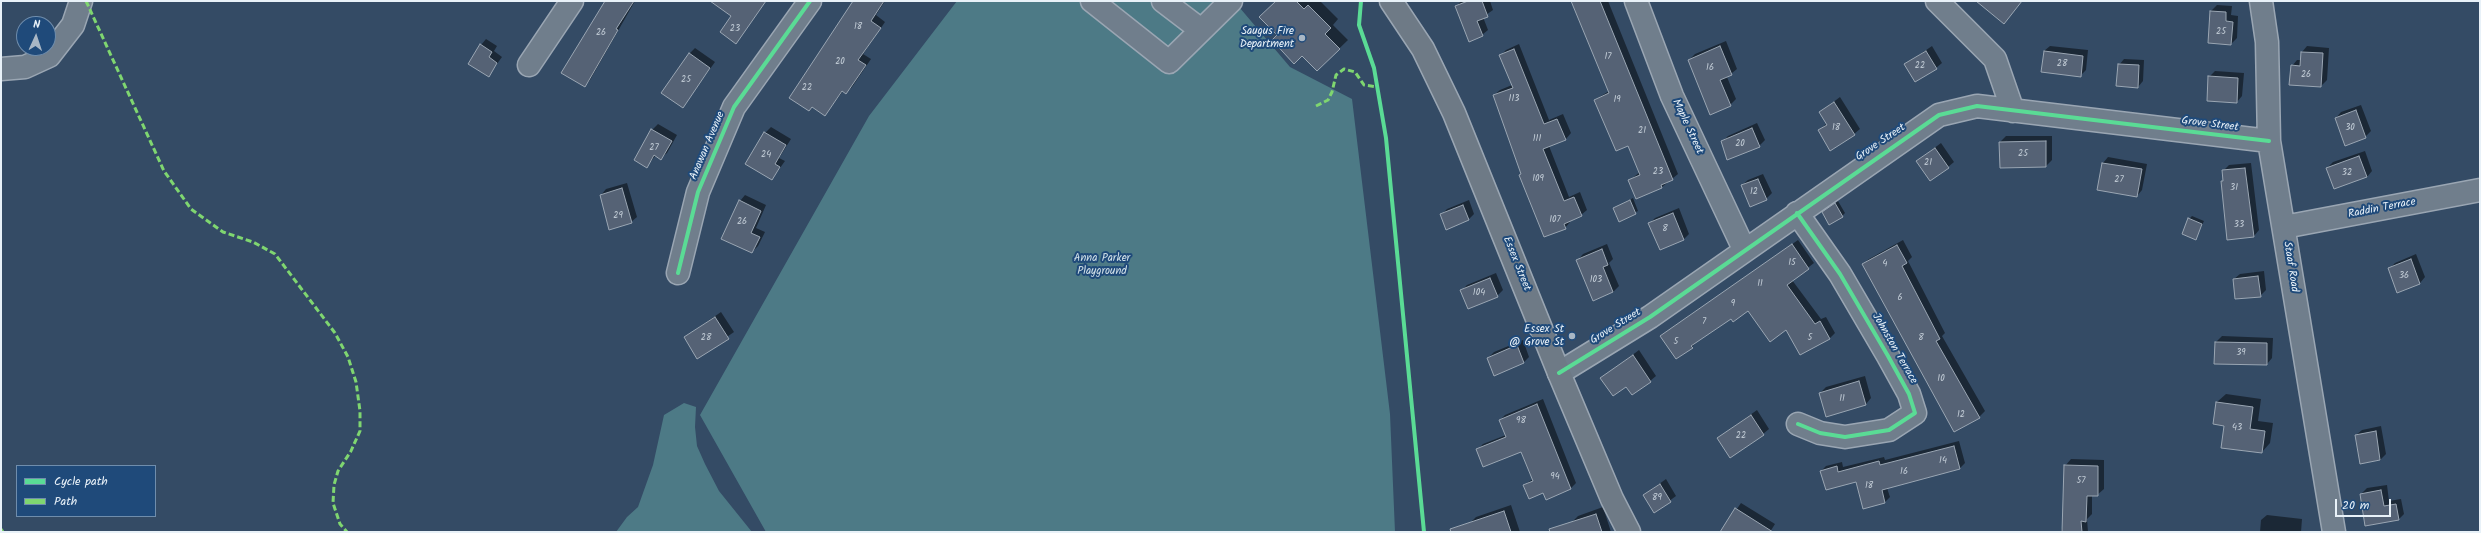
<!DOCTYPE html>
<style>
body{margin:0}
#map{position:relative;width:2481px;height:533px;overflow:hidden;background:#344b65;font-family:Kalam,sans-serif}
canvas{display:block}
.frame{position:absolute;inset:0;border:2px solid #e8f1f8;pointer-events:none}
.legend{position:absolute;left:16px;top:465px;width:140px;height:52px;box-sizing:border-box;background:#1f4a7a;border:1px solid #6f8dac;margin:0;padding:5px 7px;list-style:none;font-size:12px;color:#e8f1f8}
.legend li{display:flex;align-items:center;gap:8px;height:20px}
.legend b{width:20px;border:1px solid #6f8dac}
.north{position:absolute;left:16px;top:16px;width:40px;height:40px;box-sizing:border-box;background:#1f4a7a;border:1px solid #6f8dac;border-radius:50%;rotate:3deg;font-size:11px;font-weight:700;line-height:16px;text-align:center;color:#e8f1f8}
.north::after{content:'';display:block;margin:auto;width:14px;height:18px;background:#a9b7c5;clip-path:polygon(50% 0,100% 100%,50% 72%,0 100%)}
.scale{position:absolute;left:2335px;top:499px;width:56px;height:18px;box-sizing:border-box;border:2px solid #e8f1f8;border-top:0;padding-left:5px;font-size:12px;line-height:14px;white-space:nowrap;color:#e8f1f8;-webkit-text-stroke:3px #1f4a7a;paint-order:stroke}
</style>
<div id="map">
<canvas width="2481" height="533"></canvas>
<div class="frame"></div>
<ul class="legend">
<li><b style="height:5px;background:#5adb95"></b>Cycle path</li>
<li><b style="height:5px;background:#7fd670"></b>Path</li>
</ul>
<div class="north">N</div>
<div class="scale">20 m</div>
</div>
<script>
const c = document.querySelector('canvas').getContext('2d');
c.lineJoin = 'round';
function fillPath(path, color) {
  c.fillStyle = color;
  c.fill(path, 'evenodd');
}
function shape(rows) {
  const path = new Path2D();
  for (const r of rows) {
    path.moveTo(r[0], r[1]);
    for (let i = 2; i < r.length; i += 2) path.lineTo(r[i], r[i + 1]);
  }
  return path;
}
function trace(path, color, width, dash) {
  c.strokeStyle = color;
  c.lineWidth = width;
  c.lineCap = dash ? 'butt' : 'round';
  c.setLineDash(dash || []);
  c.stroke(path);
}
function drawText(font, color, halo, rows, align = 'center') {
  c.font = font + ' Kalam,sans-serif';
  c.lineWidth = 4;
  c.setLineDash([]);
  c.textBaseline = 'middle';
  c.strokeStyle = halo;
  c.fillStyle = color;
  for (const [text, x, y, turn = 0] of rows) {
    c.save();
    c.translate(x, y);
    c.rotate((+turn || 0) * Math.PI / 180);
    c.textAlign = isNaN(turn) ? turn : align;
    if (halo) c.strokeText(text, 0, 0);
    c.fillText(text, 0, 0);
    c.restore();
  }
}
fillPath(shape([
 [957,1,1234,1,1290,67,1352,99,1390,414,1395,532,766,532,700,415,869,116],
 [684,403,696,407,695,427,697,446,705,464,719,491,752,532,616,532,627,517,638,507,653,465,664,415]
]), '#4d7a86');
fillPath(shape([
 [607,1,635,1,590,80,585,86],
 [715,1,766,1,736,42,732,16],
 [854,1,885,1,876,15,885,22,863,54,871,59,852,87,846,93,843,91,825,115,813,106,809,110],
 [1277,1,1320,1,1338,19,1333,25,1348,40,1317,70,1278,35],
 [1461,1,1490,1,1493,10,1483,17,1488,30,1482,35,1456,7],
 [1572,1,1608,1,1678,174,1662,187,1637,198,1630,180,1640,172,1629,145,1595,100,1609,91],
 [2217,5,2232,6,2231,15,2238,16,2237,38,2231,44,2211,11],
 [486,39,497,46,494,51,502,57,488,76,481,45],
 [1726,41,1737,69,1727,77,1736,99,1730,105,1689,60,1695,54],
 [1519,44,1549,120,1563,114,1571,133,1566,139,1549,146,1569,197,1580,192,1587,210,1581,215,1570,220,1570,222,1565,228,1522,174,1494,95,1500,90,1512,85,1500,56,1506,50],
 [1932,46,1942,63,1936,68,1906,64],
 [2050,46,2088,50,2086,70,2080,76,2044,51],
 [2307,46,2329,48,2327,80,2321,86,2292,66,2297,60,2301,60,2302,52],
 [695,48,715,62,683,106,689,54],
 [2124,59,2144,60,2143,81,2138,87,2119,65],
 [2215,71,2244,73,2242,96,2237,102,2209,77],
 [1840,97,1860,129,1854,134,1819,131,1827,123,1820,112],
 [2361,105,2371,131,2365,137,2336,118,2341,112],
 [1757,123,1765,140,1759,146,1722,142,1728,136],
 [658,124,677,135,667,153,661,158,656,155,647,166,652,130],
 [771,127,791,139,779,158,785,161,772,179,765,133],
 [2006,136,2052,136,2052,160,2046,166,2001,167,2000,142],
 [1941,143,1954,162,1948,167,1917,161],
 [2365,151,2372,171,2367,177,2327,168,2333,162],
 [2108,157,2147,164,2142,190,2137,196,2098,189,2103,163],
 [2251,163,2259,230,2254,236,2222,182,2224,179,2223,171,2229,165],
 [1763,174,1772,193,1766,199,1742,185,1748,180],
 [627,183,637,217,631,222,601,195,606,189],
 [745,195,766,205,756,228,765,232,758,246,752,252,740,201],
 [1633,198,1638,211,1619,220,1614,208],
 [1469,200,1474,214,1468,220,1441,215,1447,209],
 [1838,201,1845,213,1842,216,1826,210],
 [1679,208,1689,234,1684,239,1650,223,1655,218],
 [2192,216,2204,221,2195,239,2189,219],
 [1798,240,1814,263,1792,280,1821,319,1826,317,1835,333,1829,339,1787,329,1748,310,1731,318,1697,341,1692,347,1661,336],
 [1903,240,1912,257,1908,261,1945,333,1942,336,1985,411,1979,417,1863,264,1869,259],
 [1607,244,1613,259,1609,263,1619,286,1613,292,1594,299,1578,260,1583,254],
 [2416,254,2425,277,2420,283,2398,291,2389,269,2395,263],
 [2264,271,2266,290,2260,296,2234,279,2240,274],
 [1496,273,1503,290,1497,296,1462,290,1467,285],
 [721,312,734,332,698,357,685,337],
 [2222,336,2273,338,2272,358,2267,364,2216,342],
 [1523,340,1529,357,1524,362,1488,358,1494,352],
 [1639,350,1656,376,1650,381,1627,386,1602,378],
 [1865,376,1871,398,1866,404,1820,393,1826,387],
 [2226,394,2261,399,2258,421,2273,423,2270,443,2262,452,2226,425,2217,402],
 [1543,399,1576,483,1571,488,1546,498,1544,492,1524,485,1533,479,1522,451,1477,450,1483,444,1506,435,1500,420,1505,415],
 [1757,410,1769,429,1763,434,1718,438],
 [2381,426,2386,454,2380,460,2361,463,2356,435,2362,430],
 [1959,441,1965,463,1960,468,1887,488,1890,497,1885,502,1856,480,1821,471,1826,466,1842,462,1843,467,1884,457,1885,460],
 [2071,459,2104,460,2104,489,2097,495,2092,495,2092,514,2087,519,2088,532,2061,532,2063,524,2065,466],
 [1666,479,1676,496,1654,512,1644,495],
 [2387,485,2389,501,2401,499,2404,514,2398,520,2361,494,2367,488],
 [1741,503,1775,524,1770,532,1721,532],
 [1511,505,1520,532,1471,532,1469,524,1476,517],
 [1603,507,1611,532,1574,532,1571,523,1578,516],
 [2267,515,2302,519,2301,532,2260,532,2261,520]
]), '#0007');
const building = shape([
 [605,1,634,1,616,29,618,30,585,87,561,73,605,1],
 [710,1,766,1,736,44,720,32,731,16,710,1],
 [853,1,884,1,871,21,881,28,858,60,866,65,846,94,842,91,825,116,812,107,809,111,789,98,853,1],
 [1276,1,1296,1,1304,9,1308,5,1331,28,1325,34,1340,49,1317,71,1302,56,1294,64,1272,40,1277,35,1259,17,1276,1],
 [1468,1,1482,1,1488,17,1477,21,1483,36,1469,42,1455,6,1468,1],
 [1571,1,1600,1,1673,180,1661,185,1662,188,1636,199,1628,180,1640,175,1628,146,1616,151,1594,100,1609,93,1571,1],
 [1976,1,2022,1,2004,24,1976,1],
 [2210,11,2226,12,2226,21,2233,22,2231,45,2208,43,2210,11],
 [480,44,492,52,489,57,497,63,489,77,468,64,480,44],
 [1720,46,1732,75,1720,80,1731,106,1710,115,1688,60,1720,46],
 [1514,49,1544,124,1557,119,1566,140,1543,149,1564,201,1574,197,1582,216,1564,224,1566,229,1544,237,1519,175,1521,174,1493,95,1513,88,1499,55,1514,49],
 [1926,51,1937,69,1915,82,1904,64,1926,51],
 [2044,51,2083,56,2081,77,2041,72,2044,51],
 [2301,52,2323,53,2321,87,2289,85,2291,65,2300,66,2301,52],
 [689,53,710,68,683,108,661,93,689,53],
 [2118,64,2139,65,2138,88,2116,86,2118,64],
 [2208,76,2238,78,2237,103,2207,101,2208,76],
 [1834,102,1855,135,1830,151,1818,130,1827,125,1819,112,1834,102],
 [2356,110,2366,138,2345,146,2335,118,2356,110],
 [1752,128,1760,147,1727,160,1721,141,1752,128],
 [651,129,672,141,661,160,654,155,647,168,634,160,651,129],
 [764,132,786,145,775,164,780,167,772,180,745,164,764,132],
 [2046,141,2046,167,2000,168,1999,142,2046,141],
 [1935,148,1949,168,1930,181,1916,161,1935,148],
 [2359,156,2367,177,2334,189,2326,168,2359,156],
 [2102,163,2142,169,2137,197,2097,190,2102,163],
 [2245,168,2254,237,2227,240,2221,181,2223,181,2222,170,2245,168],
 [1758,179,1767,200,1750,207,1741,185,1758,179],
 [622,188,632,223,609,230,600,195,622,188],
 [739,200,761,211,751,233,760,237,752,253,721,239,739,200],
 [1630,200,1636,214,1619,222,1613,208,1630,200],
 [1835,203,1843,217,1829,225,1822,212,1835,203],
 [1463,205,1469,220,1446,230,1440,214,1463,205],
 [1673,213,1684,240,1660,250,1648,223,1673,213],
 [2188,218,2202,224,2196,240,2182,234,2188,218],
 [1792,244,1809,269,1787,285,1815,324,1820,321,1830,339,1800,355,1786,330,1770,342,1748,311,1733,322,1731,319,1691,346,1693,348,1676,359,1660,336,1792,244],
 [1897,245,1907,263,1902,266,1940,339,1936,341,1980,418,1954,432,1862,264,1897,245],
 [1602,249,1608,265,1603,267,1613,292,1593,301,1576,260,1602,249],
 [2411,259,2420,284,2397,293,2388,268,2411,259],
 [2258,276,2261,297,2235,299,2233,279,2258,276],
 [1490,278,1498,297,1468,309,1460,290,1490,278],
 [715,317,729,339,697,359,684,337,715,317],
 [2215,342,2267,343,2267,365,2214,364,2215,342],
 [1517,345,1524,363,1494,376,1487,358,1517,345],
 [1633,355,1651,382,1632,395,1626,387,1613,396,1600,378,1633,355],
 [1859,381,1866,405,1826,417,1819,393,1859,381],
 [2216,402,2253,407,2250,429,2265,431,2262,453,2221,448,2224,426,2213,424,2216,402],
 [1537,404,1571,489,1546,500,1543,493,1529,499,1523,485,1533,481,1521,452,1483,467,1476,449,1506,437,1499,420,1537,404],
 [1751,415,1764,435,1730,458,1717,438,1751,415],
 [2376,431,2380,460,2360,464,2355,435,2376,431],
 [1954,446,1960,469,1882,490,1885,503,1863,509,1856,482,1826,490,1820,471,1837,466,1838,472,1879,461,1880,465,1954,446],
 [2064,465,2098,466,2098,496,2087,496,2086,522,2081,521,2082,532,2062,532,2064,465],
 [1660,484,1671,502,1654,513,1643,495,1660,484],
 [2381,490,2384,506,2396,504,2399,520,2365,526,2360,494,2381,490],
 [1735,508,1773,532,1720,532,1735,508],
 [1504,511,1511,532,1451,532,1450,529,1504,511],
 [1596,514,1602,532,1550,532,1549,529,1596,514]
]);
fillPath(building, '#556275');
trace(building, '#9aa6b3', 1);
const minor = shape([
 [1092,1,1169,62,1231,1],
 [1163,1,1201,30],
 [1636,1,1672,96,1744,249],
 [1937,1,1995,59,2013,111],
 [2261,1,2267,42,2269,141,2334,532],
 [529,65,572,1],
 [1,69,25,67,49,56,73,25,81,1],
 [1797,213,1840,274,1888,356,1909,394,1915,413,1889,430,1845,437,1820,433,1798,424],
 [2284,227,2480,190],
 [678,273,698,192,734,107,810,1],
 [1559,373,1650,317,1939,115,1977,106,2269,141]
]);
const major = shape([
 [1391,1,1423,49,1454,113,1559,373,1612,499,1629,532]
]);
trace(minor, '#9aa6b3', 25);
trace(major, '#9aa6b3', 25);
trace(minor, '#707e8c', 22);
trace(major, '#6e7a86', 22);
trace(shape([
 [86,1,164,171,191,209,223,232,253,242,275,254,335,333,348,357,356,382,360,411,360,431,351,451,338,471,334,485,333,503,340,524,347,532],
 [1316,106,1328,100,1332,92,1336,75,1344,69,1355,72,1364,85,1378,87],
 [1,529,3,532]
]), '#7fd670', 3, [6, 3]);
trace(shape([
 [1361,1,1359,25,1374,68,1386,138,1424,532],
 [1797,213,1840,274,1888,356,1909,394,1915,413,1889,430,1845,437,1820,433,1798,424],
 [678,273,698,192,734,107,810,1],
 [1559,373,1650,317,1939,115,1977,106,2269,141]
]), '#5adb95', 4);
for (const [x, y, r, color] of [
 [1302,38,4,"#a9b7c5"],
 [1572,336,4,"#a9b7c5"]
]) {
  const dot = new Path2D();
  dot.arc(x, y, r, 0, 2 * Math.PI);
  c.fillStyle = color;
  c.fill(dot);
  trace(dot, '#1f4a7a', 1.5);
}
drawText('9px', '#c3cdd7', null, [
 ["18",858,27],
 ["23",735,29],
 ["25",2221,32],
 ["26",601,33],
 ["17",1608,57],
 ["20",840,62],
 ["28",2062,64],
 ["22",1920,66],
 ["16",1710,68],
 ["26",2306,75],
 ["25",686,80],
 ["22",807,88],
 ["113",1514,99],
 ["19",1617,100],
 ["18",1836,128],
 ["30",2350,128],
 ["21",1642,131],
 ["111",1537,139],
 ["20",1740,144],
 ["27",654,148],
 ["25",2023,154],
 ["24",766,155],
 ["21",1928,163],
 ["23",1658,172],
 ["32",2347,173],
 ["109",1538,179],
 ["27",2119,180],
 ["31",2234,188],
 ["12",1754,192],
 ["29",618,216],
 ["107",1555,220],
 ["26",742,222],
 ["33",2239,225],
 ["8",1665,229],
 ["15",1792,263],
 ["4",1885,264],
 ["36",2404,276],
 ["103",1596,280],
 ["11",1760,284],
 ["104",1479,293],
 ["6",1900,298],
 ["9",1733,304],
 ["7",1704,322],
 ["28",706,338],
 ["5",1810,338],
 ["8",1921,338],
 ["5",1676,342],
 ["39",2241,353],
 ["10",1941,379],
 ["11",1842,399],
 ["12",1961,415],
 ["98",1521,421],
 ["43",2237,428],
 ["22",1741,436],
 ["14",1943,461],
 ["16",1904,472],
 ["94",1555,477],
 ["57",2081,481],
 ["18",1869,486],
 ["89",1657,498]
]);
drawText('11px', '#e8f1f8', '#1f4a7a', [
 ["Saugus Fire",1294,32],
 ["Department",1294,45],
 ["Essex St",1564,330],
 ["@ Grove St",1564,343]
], 'right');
drawText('11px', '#e8f1f8', '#1f4a7a', [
 ["Grove Street",2210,125,7],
 ["Maple Street",1687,127,65],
 ["Grove Street",1881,143,-34],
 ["Anawan Avenue",708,146,-67],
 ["Raddin Terrace",2382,209,-11],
 ["Essex Street",1516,264,68],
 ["Staaf Road",2290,267,81],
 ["Grove Street",1616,327,-32],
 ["Johnston Terrace",1894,349,60]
]);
drawText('11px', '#d1e0e8', '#1f4a7a', [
 ["Anna Parker",1102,259],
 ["Playground",1102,272]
]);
</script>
